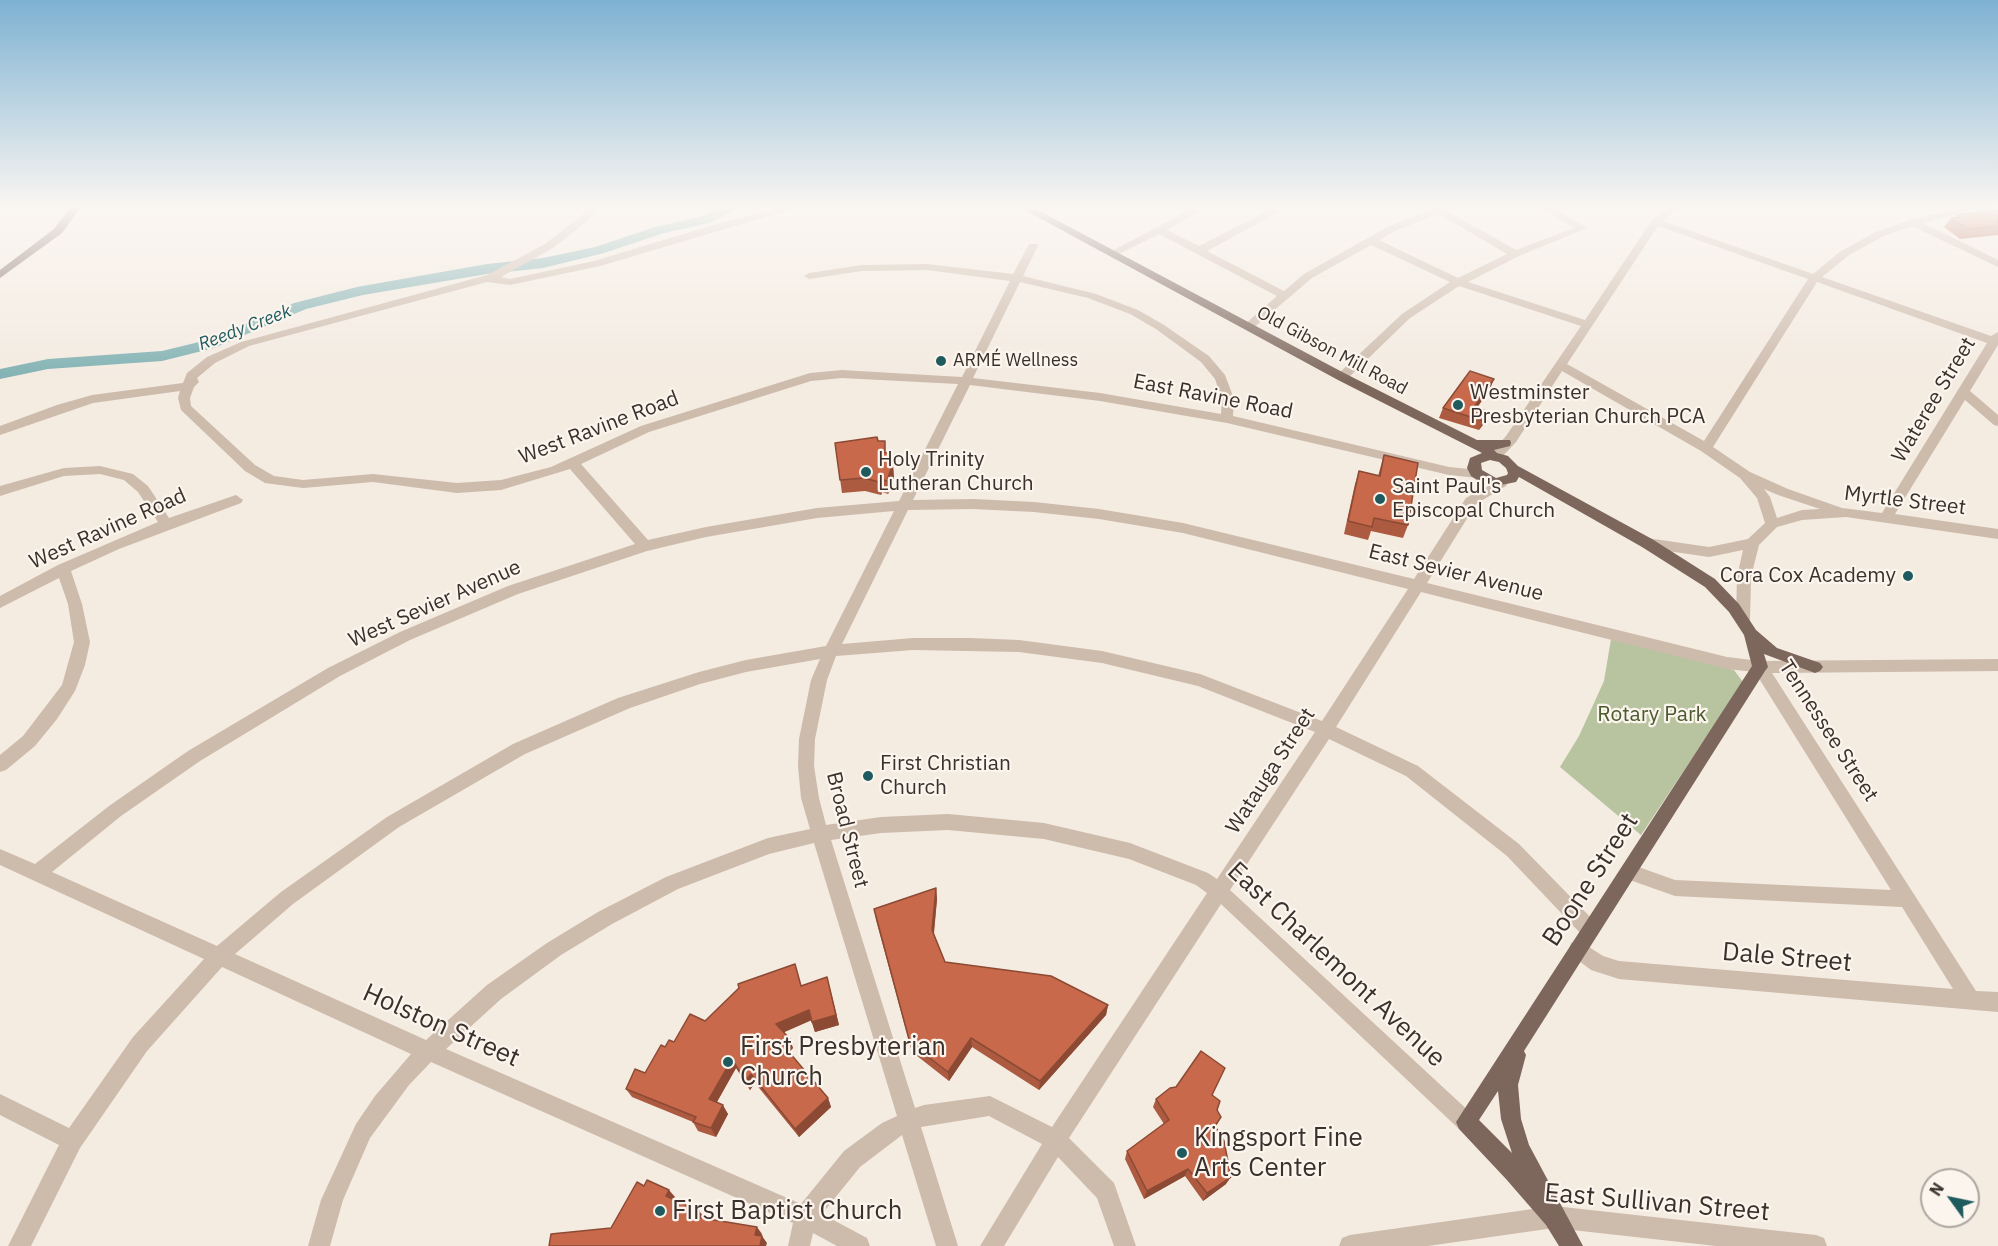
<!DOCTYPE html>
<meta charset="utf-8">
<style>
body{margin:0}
#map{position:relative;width:1998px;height:1246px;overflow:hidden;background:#f4ebe1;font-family:"IBM Plex Sans",sans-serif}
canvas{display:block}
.north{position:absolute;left:1920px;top:1168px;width:60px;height:60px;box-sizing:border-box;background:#fbf5ee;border:2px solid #aea6a0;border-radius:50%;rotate:303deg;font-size:16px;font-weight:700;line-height:24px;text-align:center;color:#3b302b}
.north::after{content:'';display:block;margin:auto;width:21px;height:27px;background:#1f5a5e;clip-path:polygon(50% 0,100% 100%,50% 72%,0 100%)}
</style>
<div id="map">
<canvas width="1998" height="1246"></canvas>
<div class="north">N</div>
</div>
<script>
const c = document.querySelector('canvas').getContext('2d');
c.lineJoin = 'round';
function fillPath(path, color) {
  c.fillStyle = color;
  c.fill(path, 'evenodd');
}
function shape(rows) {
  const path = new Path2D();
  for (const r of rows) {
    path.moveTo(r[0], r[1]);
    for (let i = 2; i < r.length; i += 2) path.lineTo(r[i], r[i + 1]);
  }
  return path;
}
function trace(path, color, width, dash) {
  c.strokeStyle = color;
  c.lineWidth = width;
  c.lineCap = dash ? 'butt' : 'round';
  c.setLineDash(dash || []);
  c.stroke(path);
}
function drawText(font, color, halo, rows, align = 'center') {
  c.font = font + ' "IBM Plex Sans",sans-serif';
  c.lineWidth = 4.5;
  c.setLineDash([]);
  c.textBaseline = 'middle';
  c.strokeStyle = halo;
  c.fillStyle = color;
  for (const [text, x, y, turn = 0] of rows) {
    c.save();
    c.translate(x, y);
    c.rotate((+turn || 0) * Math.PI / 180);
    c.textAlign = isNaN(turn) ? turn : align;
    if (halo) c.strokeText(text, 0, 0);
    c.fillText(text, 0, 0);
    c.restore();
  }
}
fillPath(shape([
 [1611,639,1734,670,1743,682,1641,835,1560,767,1579,736,1604,681]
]), '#b8c4a0');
fillPath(shape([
 [720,208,740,208,709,223,664,233,604,253,543,268,487,274,363,295,306,309,214,348,162,361,48,369,0,379,0,369,48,359,162,351,203,341,294,303,357,287,487,264,543,258,595,247,655,227,700,217,720,208]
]), '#7fb0b2');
fillPath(shape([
 [588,208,598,208,589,220,553,248,501,277,510,279,594,261,720,223,779,208,796,208,600,266,510,285,487,282,249,346,215,363,197,378,199,382,194,387,190,398,191,406,255,465,274,476,303,480,373,474,457,483,501,480,551,467,641,426,810,373,842,370,962,377,1010,281,927,270,862,271,809,279,804,276,809,273,862,265,927,264,1013,274,1029,244,1037,244,1038,246,1023,276,1096,294,1138,310,1164,325,1209,356,1225,375,1234,399,1233,416,1449,467,1478,470,1485,474,1478,478,1449,475,1227,423,1100,401,970,385,913,500,973,499,1034,502,1099,509,1183,523,1414,579,1466,498,1501,479,1506,480,1508,483,1506,486,1476,504,1427,583,1727,657,1760,661,1998,659,1998,671,1772,673,1976,991,1998,992,1998,1012,1619,979,1591,970,1571,955,1569,949,1571,943,1578,940,1603,956,1619,961,1953,989,1902,907,1675,896,1624,878,1621,872,1624,866,1630,864,1675,880,1891,890,1755,672,1727,669,1421,592,1336,727,1418,766,1519,844,1597,924,1599,930,1597,936,1590,939,1583,936,1507,856,1406,776,1329,739,1230,890,1473,1115,1476,1122,1473,1129,1466,1132,1459,1129,1221,904,1069,1138,1114,1183,1136,1246,1114,1246,1097,1198,1058,1157,1004,1246,980,1246,1042,1144,989,1116,921,1127,958,1246,936,1246,902,1135,860,1167,822,1214,867,1238,870,1246,837,1246,813,1233,810,1246,788,1246,793,1223,431,1062,409,1085,370,1138,343,1200,330,1246,308,1246,321,1200,356,1124,375,1096,411,1054,222,967,147,1051,80,1148,31,1246,8,1246,59,1145,0,1115,0,1094,69,1128,133,1037,204,959,0,865,0,849,35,864,109,806,188,751,328,668,400,632,508,586,635,544,570,469,501,490,457,493,373,482,303,488,265,483,245,471,181,410,178,398,180,391,93,403,0,435,0,426,57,405,92,395,183,383,187,373,207,357,241,342,487,275,545,244,581,216,588,208],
 [1020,282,1088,298,1130,314,1156,329,1201,362,1215,379,1222,399,1221,414,1100,393,973,378,1020,282],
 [842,378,958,384,899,501,817,508,706,527,648,540,581,464,649,432,811,381,842,378],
 [973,509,1034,512,1099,519,1183,533,1408,589,1322,721,1200,674,1102,651,1019,640,970,638,913,638,842,644,908,510,973,509],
 [894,511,826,646,746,660,699,672,618,698,513,744,387,817,281,892,217,946,52,872,121,816,200,761,340,676,410,640,518,594,647,551,706,537,817,518,894,511],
 [913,650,1019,652,1102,663,1198,686,1315,732,1217,879,1208,873,1130,843,1044,823,948,814,881,817,826,825,819,798,814,766,815,739,827,680,836,656,913,650],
 [820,659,811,680,799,739,798,766,801,798,810,829,768,838,666,877,598,912,547,943,487,985,426,1040,235,954,293,904,399,827,525,754,630,708,700,684,746,672,820,659],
 [948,830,1044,839,1129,859,1196,885,1207,893,1052,1127,990,1096,924,1105,915,1108,831,840,881,833,948,830],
 [814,843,897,1116,882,1123,844,1151,801,1204,446,1049,501,999,561,955,612,924,678,889,769,854,814,843],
 [1193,208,1206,208,1167,230,1199,246,1273,208,1286,208,1207,251,1284,291,1304,274,1389,226,1435,208,1450,208,1447,211,1516,250,1574,228,1541,208,1554,208,1587,228,1519,256,1468,282,1585,320,1652,220,1667,208,1678,208,1663,221,1813,274,1841,251,1876,232,1913,219,1961,208,1980,208,1923,223,1998,260,1998,267,1912,226,1884,236,1849,255,1822,277,1991,336,1998,332,1998,345,1970,391,1998,415,1998,426,1994,425,1965,400,1895,514,1998,529,1998,539,1846,517,1802,520,1777,527,1759,545,1751,577,1750,620,1748,624,1738,624,1736,620,1737,577,1743,550,1709,557,1647,548,1640,543,1647,538,1709,547,1748,539,1765,523,1757,498,1740,478,1701,451,1562,371,1516,442,1499,460,1494,461,1487,457,1506,436,1581,326,1459,286,1410,318,1346,380,1338,380,1338,374,1402,314,1450,282,1371,245,1312,278,1252,329,1244,329,1244,325,1277,296,1159,234,1117,255,1109,255,1108,253,1193,208],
 [1439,214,1507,254,1458,278,1379,240,1397,230,1439,214],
 [1658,226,1808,279,1704,441,1567,364,1658,226],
 [1817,282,1987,343,1882,513,1842,508,1788,489,1750,472,1713,447,1817,282],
 [1764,489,1778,495,1820,509,1802,510,1777,518,1770,497,1764,489],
 [100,466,133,474,148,486,169,518,236,495,243,500,241,503,119,549,71,571,82,604,90,642,85,665,75,691,57,719,35,746,6,770,0,772,0,755,23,736,62,685,74,642,68,604,59,578,0,608,0,596,58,565,158,522,138,492,124,480,100,474,64,476,0,496,0,486,64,468,100,466],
 [1554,1206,1816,1235,1824,1238,1827,1246,1716,1246,1554,1228,1428,1246,1339,1246,1342,1238,1350,1235,1554,1206]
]), '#cdbbac');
fillPath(shape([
 [70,208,80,208,62,233,0,278,0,270,54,229,70,208],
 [1021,208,1034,208,1346,374,1477,440,1510,440,1511,443,1510,446,1494,450,1497,453,1508,456,1518,466,1652,539,1715,579,1739,604,1756,630,1777,648,1820,663,1823,667,1820,671,1815,673,1764,654,1768,667,1765,671,1524,1051,1526,1055,1518,1085,1521,1119,1529,1145,1583,1246,1559,1246,1546,1225,1506,1179,1459,1129,1456,1122,1752,666,1744,635,1729,612,1705,587,1642,547,1519,477,1516,482,1496,486,1480,482,1471,476,1467,468,1470,458,1482,453,1338,380,1021,208],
 [1490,460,1499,462,1506,468,1508,473,1507,475,1496,478,1482,470,1481,463,1490,460],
 [1498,1091,1501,1119,1512,1153,1479,1120,1498,1091]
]), '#7d675c');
fillPath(shape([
 [1998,210,1998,235,1960,239,1944,227,1951,218,1956,217,1957,215],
 [1490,389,1477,408,1489,412,1485,422,1479,430,1439,418,1443,408],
 [878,441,893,465,894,479,888,494,882,492,881,495,865,491,842,493,835,443],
 [1384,455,1408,525,1403,538,1371,531,1368,540,1344,534,1355,484,1359,471,1378,476],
 [936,888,937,899,934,934,945,962,1108,1005,1106,1015,1039,1090,972,1047,949,1081,912,1052,876,920,874,909],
 [795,964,801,986,827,977,839,1025,815,1032,811,1020,784,1032,793,1048,789,1052,828,1098,831,1107,799,1137,755,1083,750,1090,736,1068,717,1102,728,1114,716,1137,698,1131,693,1122,632,1097,626,1089,645,1073,665,1047,674,1042,705,1021],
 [1213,1095,1217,1110,1221,1117,1215,1128,1226,1184,1203,1201,1185,1176,1144,1199,1125,1159,1127,1151,1164,1124,1153,1107,1156,1099]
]), '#ac5a40');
fillPath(shape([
 [1494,379,1490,389,1470,417,1474,407],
 [1489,412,1485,422,1479,430,1483,421],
 [892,452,894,479,888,494,887,481],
 [881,479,882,492,881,495,879,482],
 [936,888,937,899,933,940,932,930],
 [827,977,839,1025,815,1032,812,1022],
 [1108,1005,1106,1015,1039,1090,1040,1081],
 [809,1010,812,1020,780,1034,776,1024],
 [971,1038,972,1047,949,1081,948,1072],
 [790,1039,793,1048,787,1054,783,1045],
 [732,1059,736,1068,714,1107,709,1099],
 [751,1074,755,1083,750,1090,745,1081],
 [828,1098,831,1107,799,1137,795,1129],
 [723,1105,728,1114,716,1137,711,1128],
 [1188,1169,1185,1176,1144,1199,1147,1191],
 [1231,1177,1226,1184,1203,1201,1207,1193],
 [669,1190,675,1197,672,1203,666,1196],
 [699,1211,705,1218,696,1217],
 [757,1227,762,1234,760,1242,755,1235],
 [762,1236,767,1243,766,1246,760,1246]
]), '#8c4a34');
const building = shape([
 [1998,210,1998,226,1967,229,1951,218,1960,217,1957,215,1998,210],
 [1470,371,1494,379,1474,407,1489,412,1483,421,1443,408,1470,371],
 [877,437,878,441,885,441,885,453,892,452,892,466,887,481,881,479,879,482,864,478,840,480,835,443,877,437],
 [1384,455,1418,463,1408,525,1374,518,1372,527,1348,521,1359,471,1380,476,1384,455],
 [936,888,932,930,945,962,1051,976,1108,1005,1040,1081,971,1038,948,1072,910,1043,874,909,936,888],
 [795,964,801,986,827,977,836,1015,812,1022,809,1010,776,1024,790,1039,783,1045,828,1098,795,1129,751,1074,745,1081,732,1059,709,1099,723,1105,711,1128,693,1122,696,1117,626,1089,635,1069,645,1073,661,1045,665,1047,669,1040,674,1042,690,1014,705,1021,739,988,738,984,795,964],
 [1201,1051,1225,1068,1212,1095,1220,1101,1217,1110,1221,1117,1215,1126,1224,1141,1231,1177,1207,1193,1188,1169,1147,1191,1127,1151,1169,1120,1156,1099,1170,1088,1176,1087,1201,1051],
 [647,1180,669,1190,666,1196,699,1211,696,1217,757,1227,755,1235,762,1236,760,1246,549,1246,551,1234,611,1228,637,1182,644,1186,647,1180]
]);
fillPath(building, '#c8694b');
trace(building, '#8c4a34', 1.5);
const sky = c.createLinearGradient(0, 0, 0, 383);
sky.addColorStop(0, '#7eb2d2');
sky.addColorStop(0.54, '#faf6f2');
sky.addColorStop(1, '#faf6f200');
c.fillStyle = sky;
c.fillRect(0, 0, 1998, 383);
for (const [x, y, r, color] of [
 [941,361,6,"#1f5a5e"],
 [1458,405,6,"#1f5a5e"],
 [866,472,6,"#1f5a5e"],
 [1380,499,6,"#1f5a5e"],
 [1908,576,6,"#1f5a5e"],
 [868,776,6,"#1f5a5e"],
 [728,1062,6,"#1f5a5e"],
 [1182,1153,6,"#1f5a5e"],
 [660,1211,6,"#1f5a5e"]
]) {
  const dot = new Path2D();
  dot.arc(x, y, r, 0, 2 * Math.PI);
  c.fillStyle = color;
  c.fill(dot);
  trace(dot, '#fbf5ee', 2);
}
drawText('italic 18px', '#1f5a5e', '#fbf5ee', [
 ["Reedy Creek",245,328,-21]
]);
drawText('18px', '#3b302b', '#fbf5ee', [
 ["Old Gibson Mill Road",1332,351,28]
]);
drawText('18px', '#3b302b', '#fbf5ee', [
 ["ARMÉ Wellness",953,361]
], 'left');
drawText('21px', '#3b302b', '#fbf5ee', [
 ["Westminster",1470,393],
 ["Presbyterian Church PCA",1470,417],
 ["Holy Trinity",878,460],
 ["Lutheran Church",878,484],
 ["Saint Paul's",1392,487],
 ["Episcopal Church",1392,511],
 ["Cora Cox Academy",1896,576,"right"],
 ["First Christian",880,764],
 ["Church",880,788]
], 'left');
drawText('21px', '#3b302b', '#fbf5ee', [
 ["East Ravine Road",1213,397,11],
 ["Wateree Street",1934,400,-59],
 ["West Ravine Road",599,428,-21],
 ["Myrtle Street",1905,501,7],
 ["West Ravine Road",108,529,-24],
 ["East Sevier Avenue",1456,573,14],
 ["West Sevier Avenue",435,604,-24],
 ["Tennessee Street",1828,731,57],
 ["Watauga Street",1271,771,-57],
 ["Broad Street",847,830,76]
]);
drawText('21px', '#4a5a2e', '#fbf5ee', [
 ["Rotary Park",1652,715]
]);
drawText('26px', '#3b302b', '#fbf5ee', [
 ["Boone Street",1591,880,-57],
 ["Dale Street",1787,958,5],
 ["East Charlemont Avenue",1336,965,43],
 ["Holston Street",441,1026,24],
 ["East Sullivan Street",1657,1203,5]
]);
drawText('26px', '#3b302b', '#fbf5ee', [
 ["First Presbyterian",740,1047],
 ["Church",740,1077],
 ["Kingsport Fine",1194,1138],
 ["Arts Center",1194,1168],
 ["First Baptist Church",672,1211]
], 'left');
</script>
